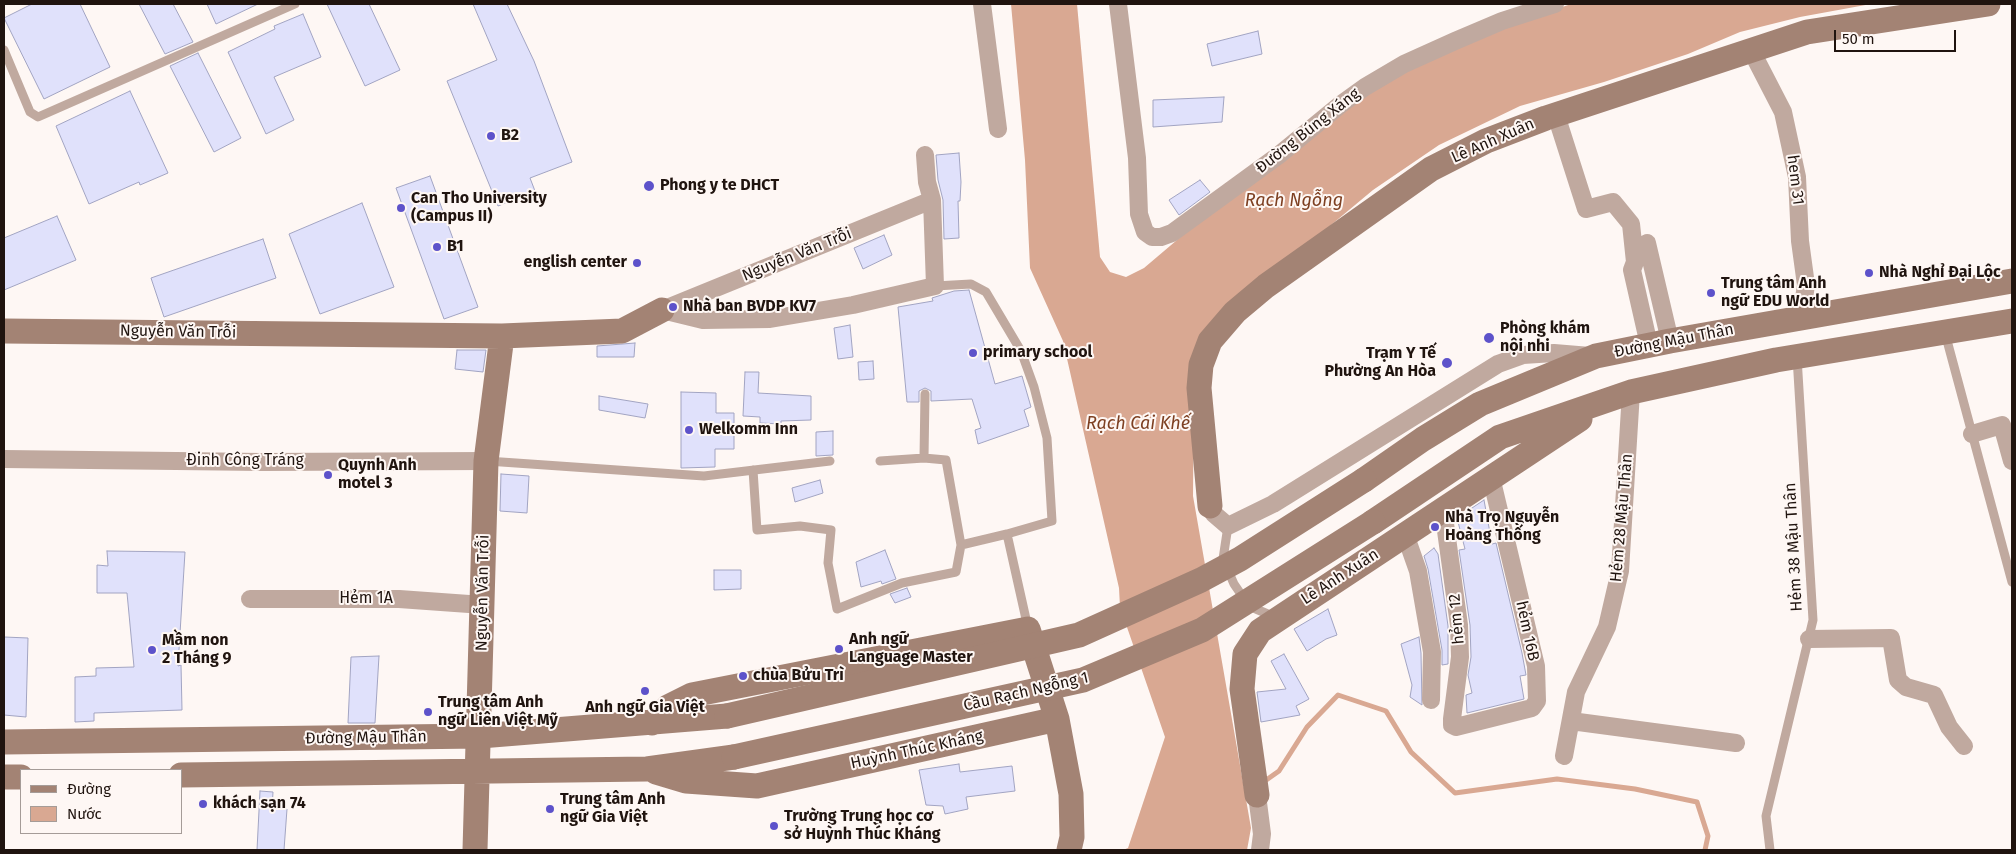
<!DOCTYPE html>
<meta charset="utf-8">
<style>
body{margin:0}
#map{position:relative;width:2016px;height:854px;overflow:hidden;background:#fef7f4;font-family:"Fira Sans",sans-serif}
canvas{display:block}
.frame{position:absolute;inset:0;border:5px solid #20140f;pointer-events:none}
.legend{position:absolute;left:20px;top:769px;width:162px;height:65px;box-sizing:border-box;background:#fef7f4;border:1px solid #a59c98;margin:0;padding:6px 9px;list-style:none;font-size:15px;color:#20140f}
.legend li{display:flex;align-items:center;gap:10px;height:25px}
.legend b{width:25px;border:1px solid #a59c98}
.scale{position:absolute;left:1834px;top:30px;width:122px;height:22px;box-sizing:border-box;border:2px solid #20140f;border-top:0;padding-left:6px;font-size:15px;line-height:18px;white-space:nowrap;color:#20140f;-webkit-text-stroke:4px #fef7f4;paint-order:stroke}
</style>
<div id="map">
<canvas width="2016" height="854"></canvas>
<div class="frame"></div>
<ul class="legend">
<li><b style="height:6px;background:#a38374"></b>Đường</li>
<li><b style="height:14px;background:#d9a892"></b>Nước</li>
</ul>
<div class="scale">50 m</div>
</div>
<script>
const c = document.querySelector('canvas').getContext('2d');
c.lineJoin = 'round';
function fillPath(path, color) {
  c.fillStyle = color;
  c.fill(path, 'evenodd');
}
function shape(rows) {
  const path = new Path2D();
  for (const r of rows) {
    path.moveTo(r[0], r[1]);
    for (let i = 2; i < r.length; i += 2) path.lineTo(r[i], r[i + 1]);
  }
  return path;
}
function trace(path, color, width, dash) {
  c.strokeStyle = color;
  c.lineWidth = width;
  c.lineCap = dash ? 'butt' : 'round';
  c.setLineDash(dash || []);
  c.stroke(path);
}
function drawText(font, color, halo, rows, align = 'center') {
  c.font = font + ' "Fira Sans",sans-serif';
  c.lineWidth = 4;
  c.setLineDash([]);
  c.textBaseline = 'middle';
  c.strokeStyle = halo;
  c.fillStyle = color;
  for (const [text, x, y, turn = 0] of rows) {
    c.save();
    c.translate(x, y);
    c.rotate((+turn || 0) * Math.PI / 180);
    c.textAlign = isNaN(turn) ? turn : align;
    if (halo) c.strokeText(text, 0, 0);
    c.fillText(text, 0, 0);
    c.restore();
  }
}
fillPath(shape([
 [1011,4,1077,4,1100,257,1110,272,1126,277,1144,268,1190,229,1358,98,1423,60,1493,31,1571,4,1871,4,1800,17,1740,32,1688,54,1604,82,1520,106,1439,145,1373,190,1319,235,1194,369,1193,496,1251,828,1247,850,1123,850,1128,848,1165,737,1120,607,1119,588,1063,341,1030,268,1025,160]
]), '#d9a892');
trace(shape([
 [1262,783,1279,771,1307,727,1338,695,1386,711,1411,752,1455,793,1557,779,1635,789,1697,802,1708,836,1705,850]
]), '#d9a892', 5);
const building = shape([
 [32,4,80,4,110,67,44,99,4,18,32,4],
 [139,4,173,4,193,42,165,54,139,4],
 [207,4,258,4,216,24,207,4],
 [327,4,369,4,400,70,365,86,327,4],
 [473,4,507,4,534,61,572,162,530,178,535,191,498,206,447,81,497,60,473,4],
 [303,14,321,57,274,77,294,120,266,134,228,52,275,29,274,26,303,14],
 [1258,31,1262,54,1212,66,1207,44,1258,31],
 [198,53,241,138,214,152,170,66,198,53],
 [130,91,168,173,140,185,139,182,89,204,56,126,130,91],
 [1224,97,1222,122,1153,127,1153,100,1224,97],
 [959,153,961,182,960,201,958,201,959,238,944,239,943,200,938,180,936,155,959,153],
 [430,176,478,307,444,319,396,188,430,176],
 [1200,180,1210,192,1179,215,1169,200,1200,180],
 [362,203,394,287,320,314,289,234,362,203],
 [57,216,76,260,4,290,4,238,57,216],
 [884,235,892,255,863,269,854,248,884,235],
 [263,239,276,278,164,317,151,278,263,239],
 [969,290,995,384,1022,376,1031,407,1024,410,1029,426,978,444,975,430,981,428,972,399,931,401,931,391,925,388,919,391,919,402,907,402,898,307,933,301,932,298,954,291,969,290],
 [850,325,853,357,838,359,834,328,850,325],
 [635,343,634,357,597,357,597,346,635,343],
 [457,350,486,350,483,372,455,369,457,350],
 [873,361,874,379,859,380,858,362,873,361],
 [745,372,759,372,758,393,811,396,811,420,781,421,781,424,760,423,760,417,743,416,745,372],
 [681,392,716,393,716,413,734,413,734,449,715,449,715,467,681,468,681,392],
 [599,396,648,404,645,418,599,410,599,396],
 [833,431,833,455,816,456,816,432,833,431],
 [501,474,529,476,527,513,500,511,501,474],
 [820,480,823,493,795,502,792,488,820,480],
 [1484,500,1492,544,1496,543,1522,653,1526,675,1520,676,1524,699,1467,713,1466,695,1472,693,1468,675,1471,657,1470,625,1459,550,1465,549,1457,518,1484,500],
 [1434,548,1438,554,1448,626,1448,664,1442,665,1442,650,1428,569,1424,556,1434,548],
 [885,550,896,579,882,584,881,581,861,587,856,562,885,550],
 [107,551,185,552,178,666,181,665,182,710,94,713,94,721,75,722,75,677,96,676,96,668,134,667,127,593,97,593,97,565,108,566,107,551],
 [714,570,741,570,741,589,714,590,714,570],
 [907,588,911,597,895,603,890,594,907,588],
 [1328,609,1337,635,1326,639,1307,651,1294,629,1328,609],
 [4,637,28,638,26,717,4,715,4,637],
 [1419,637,1421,653,1422,705,1410,697,1412,685,1401,644,1419,637],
 [1284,654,1309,699,1296,706,1300,715,1261,722,1257,692,1286,689,1271,661,1284,654],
 [379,656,375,723,348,723,351,657,379,656],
 [959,764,960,772,1012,766,1015,791,966,797,968,809,945,814,943,806,926,805,919,770,959,764],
 [260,791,273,792,272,808,287,809,284,850,257,850,260,791]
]);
fillPath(building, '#e0e1fb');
trace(building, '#a2a4c2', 1);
trace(shape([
 [4,50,30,112,38,117,295,4],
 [935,286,971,284,986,292,1021,351,1034,387,1047,438,1052,521,1007,534,1028,628],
 [1945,333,2012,582],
 [924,458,925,394],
 [487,461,704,476,830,461],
 [753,470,757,530,800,526,831,530,828,563,837,609,902,583,956,572,961,545,946,460,924,458,880,461],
 [1228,526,1223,559,1234,584,1249,606,1270,615,1277,615],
 [961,545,1007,534],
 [1770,850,1766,816,1813,620,1797,357]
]), '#c0a99f', 9);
trace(shape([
 [982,4,998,129],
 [1118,4,1137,158,1139,214,1145,232,1152,237,1161,237,1172,233,1279,155,1340,105,1365,87,1404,64,1455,41,1502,21,1555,4],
 [1751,50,1783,112,1797,177,1800,241,1806,285,1801,318],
 [1556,115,1586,209,1613,202,1631,224,1635,262,1632,270,1649,345],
 [925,155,927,182,932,200],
 [932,200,935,286,853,305,770,319,703,320,662,310,932,200],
 [1647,243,1670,341],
 [1972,434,2002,425,2012,461],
 [4,459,262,462,486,461],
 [1210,506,1214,514,1228,526,1273,504,1498,364,1523,355,1554,353,1590,356],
 [1443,509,1459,625,1460,657,1452,719,1452,725,1456,727,1532,708,1537,701,1536,666,1491,477],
 [1405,534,1418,571,1432,652,1431,700],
 [250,599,399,599,483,605],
 [1809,639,1891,638,1898,680,1906,687,1934,695,1949,727,1964,746],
 [1571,721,1736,743],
 [1564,756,1576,692,1607,627,1620,571,1631,392],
 [1257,795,1262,834,1260,850]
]), '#c0a99f', 18);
trace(shape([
 [4,331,502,336,622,331,662,310],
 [1364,480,1423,439,1480,404,1596,356,1670,341,2012,281],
 [1210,506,1199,388,1201,365,1210,341,1235,312,1266,286,1431,169,1486,141,1546,118,1807,32,1988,4],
 [1373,522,1500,437,1631,392,1776,360,2012,321],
 [652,723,668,707,692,695,1028,629,1057,719,1071,794,1072,837,1069,850],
 [4,742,480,736,727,716],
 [656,772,686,781,757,786,1057,719],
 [181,775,647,769,734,757],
 [4,777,21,777],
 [1257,795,1242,689,1245,654,1260,631,1580,419],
 [475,850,486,461,502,336]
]), '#a38374', 25);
trace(shape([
 [727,716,1079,635,1201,580,1240,559,1364,480],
 [734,757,1083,680,1202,630,1373,522]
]), '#a38374', 25);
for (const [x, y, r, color] of [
 [491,136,5,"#5d52ca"],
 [649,186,6,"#5d52ca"],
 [401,208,5,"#5d52ca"],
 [437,247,5,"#5d52ca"],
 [637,263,5,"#5d52ca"],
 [1869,273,5,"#5d52ca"],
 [1711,293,5,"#5d52ca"],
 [673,307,5,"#5d52ca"],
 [1489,338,6,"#5d52ca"],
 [973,353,5,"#5d52ca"],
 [1447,363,6,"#5d52ca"],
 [689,430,5,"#5d52ca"],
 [328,475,5,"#5d52ca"],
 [1435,527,5,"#5d52ca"],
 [839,649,5,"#5d52ca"],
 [152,650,5,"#5d52ca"],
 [743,676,5,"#5d52ca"],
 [645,691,5,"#5d52ca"],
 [428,712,5,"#5d52ca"],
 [203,804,5,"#5d52ca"],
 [550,809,5,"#5d52ca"],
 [774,826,5,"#5d52ca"]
]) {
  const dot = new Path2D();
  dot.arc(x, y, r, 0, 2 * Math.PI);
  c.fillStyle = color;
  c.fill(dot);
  trace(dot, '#fef7f4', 2);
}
drawText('16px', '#20140f', '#fef7f4', [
 ["Đường Búng Xáng",1308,131,-38],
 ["Lê Anh Xuân",1493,141,-24],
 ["hem 31",1795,180,83],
 ["Nguyễn Văn Trỗi",797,255,-22],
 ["Nguyễn Văn Trỗi",178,332,1],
 ["Đường Mậu Thân",1674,341,-11],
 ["Đinh Công Tráng",245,461],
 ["Hẻm 28 Mậu Thân",1622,518,-85],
 ["Hẻm 38 Mậu Thân",1794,547,-93],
 ["Lê Anh Xuân",1340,577,-33],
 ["Nguyễn Văn Trỗi",483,593,-89],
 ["Hẻm 1A",366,599],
 ["hẻm 12",1457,619,-95],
 ["hẻm 16B",1527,631,78],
 ["Cầu Rạch Ngỗng 1",1026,692,-13],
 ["Đường Mậu Thân",366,738,-1],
 ["Huỳnh Thúc Kháng",917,750,-12]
]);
drawText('bold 16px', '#20140f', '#fef7f4', [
 ["B2",501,136],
 ["Phong y te DHCT",660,186],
 ["Can Tho University",411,199],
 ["(Campus II)",411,217],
 ["B1",447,247],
 ["english center",627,263,"right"],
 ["Nhà Nghỉ Đại Lộc",1879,273],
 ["Trung tâm Anh",1721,284],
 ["ngữ EDU World",1721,302],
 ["Nhà ban BVDP KV7",683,307],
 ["Phòng khám",1500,329],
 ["nội nhi",1500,347],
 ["primary school",983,353],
 ["Trạm Y Tế",1436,354,"right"],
 ["Phường An Hòa",1436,372,"right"],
 ["Welkomm Inn",699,430],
 ["Quynh Anh",338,466],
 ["motel 3",338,484],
 ["Nhà Trọ Nguyễn",1445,518],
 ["Hoàng Thống",1445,536],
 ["Anh ngữ",849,640],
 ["Language Master",849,658],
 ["Mầm non",162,641],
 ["2 Tháng 9",162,659],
 ["chùa Bửu Trì",753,676],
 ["Trung tâm Anh",438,703],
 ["ngữ Liên Việt Mỹ",438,721],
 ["Anh ngữ Gia Việt",645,708,"center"],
 ["Trung tâm Anh",560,800],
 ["ngữ Gia Việt",560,818],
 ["khách sạn 74",213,804],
 ["Trường Trung học cơ",784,817],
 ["sở Huỳnh Thúc Kháng",784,835]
], 'left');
drawText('italic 18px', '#7e4022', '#fef7f4', [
 ["Rạch Ngỗng",1294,201],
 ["Rạch Cái Khế",1138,424]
]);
</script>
